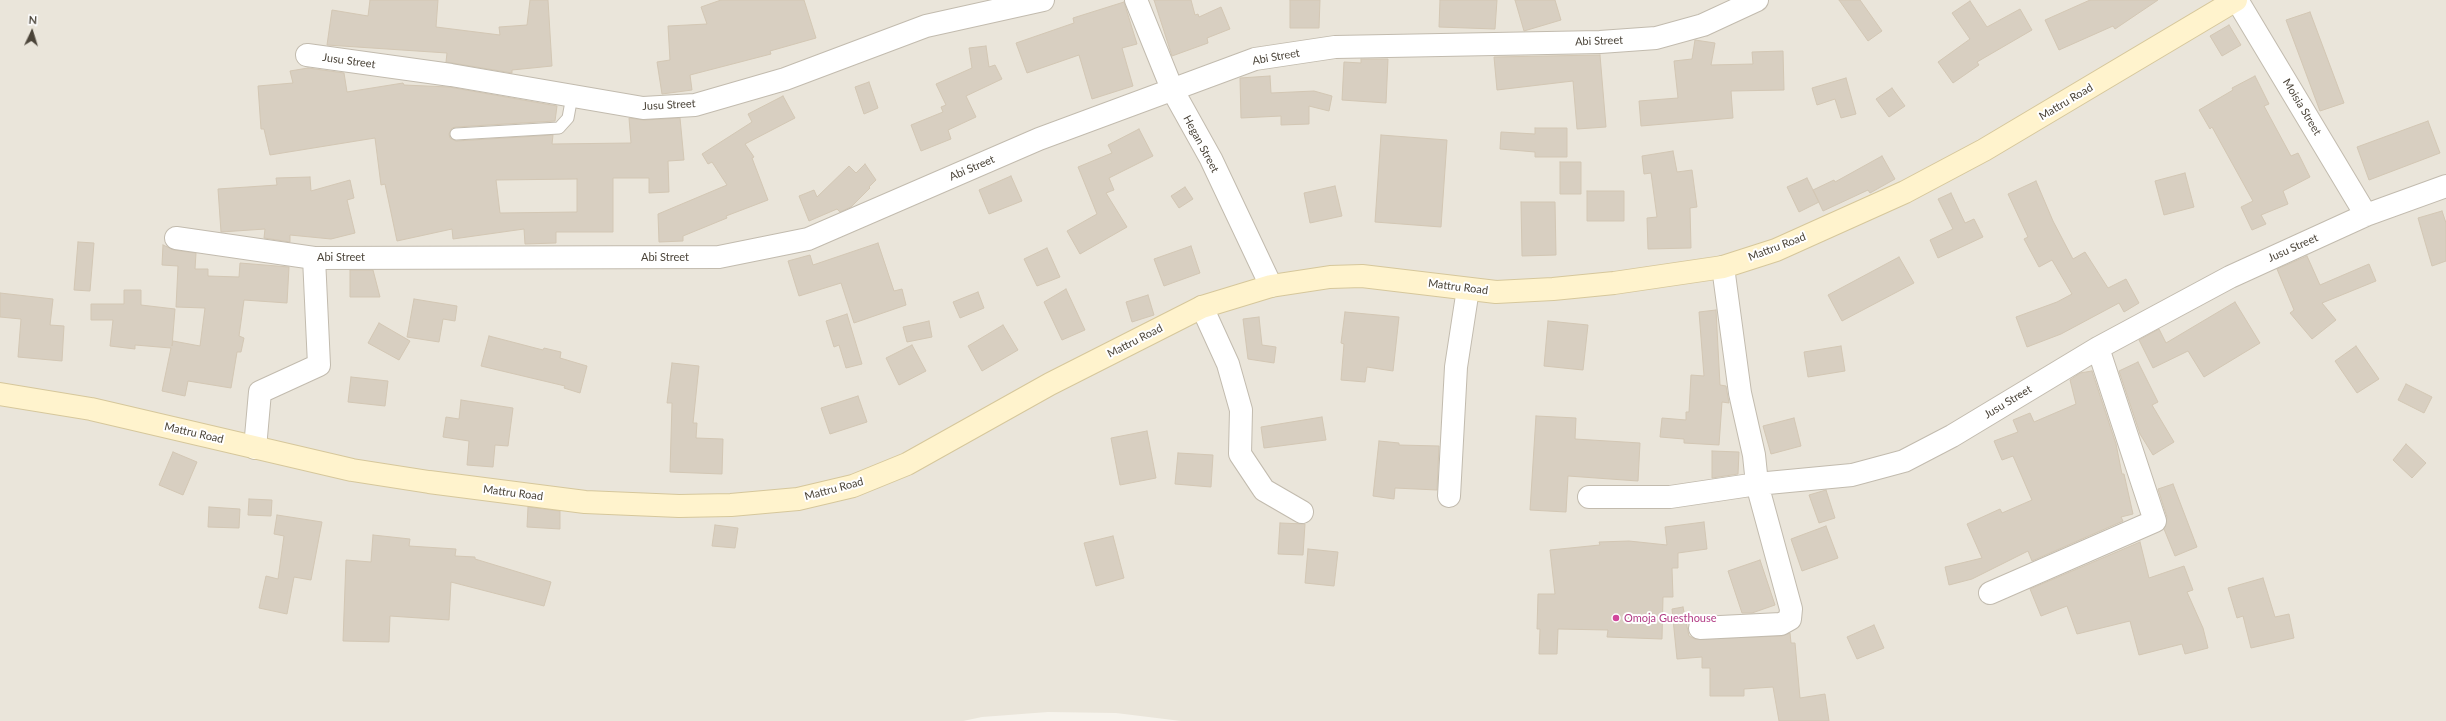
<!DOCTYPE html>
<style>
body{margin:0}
#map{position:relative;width:2446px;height:721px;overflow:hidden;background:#f6f3ec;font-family:Lato,sans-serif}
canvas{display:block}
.north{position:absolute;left:12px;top:12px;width:40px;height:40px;-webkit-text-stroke:3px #fff;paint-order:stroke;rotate:4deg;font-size:11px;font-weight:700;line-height:16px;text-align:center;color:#4b4439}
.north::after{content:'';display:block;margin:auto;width:14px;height:18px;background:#4b4439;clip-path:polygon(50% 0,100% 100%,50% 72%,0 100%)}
</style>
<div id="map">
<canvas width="2446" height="721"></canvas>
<div class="north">N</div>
</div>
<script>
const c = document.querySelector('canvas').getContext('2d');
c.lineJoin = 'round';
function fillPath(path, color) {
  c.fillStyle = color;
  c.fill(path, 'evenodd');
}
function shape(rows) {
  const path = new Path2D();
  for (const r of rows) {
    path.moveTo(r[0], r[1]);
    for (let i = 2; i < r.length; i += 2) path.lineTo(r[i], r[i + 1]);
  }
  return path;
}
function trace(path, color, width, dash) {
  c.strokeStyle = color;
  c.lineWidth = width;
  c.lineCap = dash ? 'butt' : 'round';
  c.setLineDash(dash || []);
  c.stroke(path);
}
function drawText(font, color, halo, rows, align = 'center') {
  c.font = font + ' Lato,sans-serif';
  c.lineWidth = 4;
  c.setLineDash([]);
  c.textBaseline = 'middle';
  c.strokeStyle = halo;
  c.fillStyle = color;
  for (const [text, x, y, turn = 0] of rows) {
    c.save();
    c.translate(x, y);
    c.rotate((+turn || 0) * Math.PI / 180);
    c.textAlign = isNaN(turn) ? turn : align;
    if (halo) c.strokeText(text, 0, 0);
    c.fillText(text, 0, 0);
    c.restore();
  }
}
fillPath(shape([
 [0,0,2446,0,2446,721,1181,721,1116,713,1048,712,982,717,963,721,0,721]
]), '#eae5da');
const building = shape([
 [370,0,438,0,436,27,500,35,499,27,527,25,530,0,548,0,552,66,512,70,512,73,446,62,447,53,327,45,332,10,368,16,370,0],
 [721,0,804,0,816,38,770,51,771,54,690,75,692,90,662,94,657,62,670,60,668,26,707,24,701,7,721,0],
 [1154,0,1191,0,1195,15,1198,14,1199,17,1221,7,1230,29,1207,38,1208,43,1172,56,1154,0],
 [1290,0,1320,0,1319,28,1290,28,1290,0],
 [1440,0,1497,0,1495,29,1439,27,1440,0],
 [1515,0,1555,0,1561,20,1524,31,1515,0],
 [1839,0,1860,0,1882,31,1868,41,1839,0],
 [2090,0,2158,0,2115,29,2113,26,2059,50,2045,20,2090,0],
 [1970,1,1987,27,2020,9,2032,30,1977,62,1979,65,1953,83,1938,62,1970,39,1952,13,1970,1],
 [1124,2,1137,44,1122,48,1133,86,1092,99,1079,55,1027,73,1016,43,1074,23,1073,18,1124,2],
 [2310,12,2344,103,2320,111,2286,20,2310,12],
 [2229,25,2241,45,2222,56,2210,36,2229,25],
 [1695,40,1715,43,1711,65,1753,64,1752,52,1783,51,1784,90,1731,91,1733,118,1641,126,1639,101,1678,98,1674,61,1692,59,1695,40],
 [986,46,989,67,995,65,1002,79,966,96,976,117,948,130,951,139,921,151,911,125,943,112,941,107,946,105,936,84,972,68,969,48,986,46],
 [1600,55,1606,127,1577,129,1573,81,1497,90,1494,57,1600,55],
 [1361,59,1388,59,1386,103,1342,100,1344,62,1361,63,1361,59],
 [308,68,344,73,347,92,403,83,404,85,449,87,557,106,555,121,456,127,452,128,449,134,450,138,456,141,553,135,552,144,631,143,629,118,644,120,680,118,684,160,668,161,669,192,649,193,649,178,613,178,613,232,556,232,556,243,525,244,524,229,453,239,452,229,397,241,385,184,381,185,375,138,270,155,264,129,261,129,258,86,293,83,290,71,308,68],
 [577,179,577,212,500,213,496,180,577,179],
 [1270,76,1271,93,1314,91,1332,96,1329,111,1309,106,1309,124,1281,125,1281,116,1241,118,1240,78,1270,76],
 [2255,76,2269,104,2264,106,2291,156,2298,153,2310,177,2283,191,2288,204,2261,215,2266,224,2252,230,2241,207,2253,201,2212,127,2210,129,2199,110,2233,90,2232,88,2255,76],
 [1846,78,1856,114,1841,118,1835,99,1817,105,1812,88,1846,78],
 [869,82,878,108,864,114,855,87,869,82],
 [1892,88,1905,106,1889,117,1876,99,1892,88],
 [783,96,795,118,745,144,754,157,752,158,768,200,726,216,727,218,683,236,683,241,659,242,658,214,727,185,712,162,708,164,702,154,752,122,748,114,783,96],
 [2428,121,2440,153,2369,180,2357,147,2428,121],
 [1535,128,1567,128,1567,157,1535,157,1535,152,1500,149,1501,132,1535,134,1535,128],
 [1139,129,1153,156,1109,178,1114,190,1106,193,1127,227,1080,254,1067,231,1097,214,1078,167,1112,153,1108,145,1139,129],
 [1381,135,1447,140,1441,227,1375,222,1381,135],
 [1673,151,1677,172,1692,170,1697,207,1690,208,1691,248,1648,249,1647,218,1657,217,1651,173,1644,174,1642,156,1673,151],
 [1882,156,1895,179,1870,193,1868,190,1823,211,1813,190,1834,180,1835,182,1882,156],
 [1560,162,1581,162,1581,194,1560,194,1560,162],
 [865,164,876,180,869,187,870,188,851,207,840,212,837,209,809,221,799,196,814,190,817,197,849,166,856,173,865,164],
 [2185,173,2194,207,2164,215,2155,181,2185,173],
 [1011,176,1022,201,989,214,979,190,1011,176],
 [310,177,311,191,350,180,354,198,347,200,355,233,331,239,290,235,290,242,264,238,265,229,221,232,218,189,277,185,276,178,310,177],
 [1807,178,1819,202,1799,212,1787,187,1807,178],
 [2036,181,2053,221,2073,259,2085,252,2108,288,2126,279,2139,303,2124,312,2119,303,2061,334,2027,347,2016,317,2057,302,2072,294,2052,260,2039,267,2024,239,2028,237,2008,194,2036,181],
 [1335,186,1342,216,1310,223,1304,193,1335,186],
 [1185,187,1193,199,1179,208,1171,196,1185,187],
 [1587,191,1624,191,1624,221,1587,221,1587,191],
 [1951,193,1965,223,1974,219,1983,237,1938,258,1930,240,1953,229,1938,199,1951,193],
 [1521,202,1555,202,1556,255,1522,256,1521,202],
 [2442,211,2446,223,2446,261,2432,266,2418,218,2442,211],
 [78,242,94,243,90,291,74,290,78,242],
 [878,243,894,291,902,289,906,305,854,323,841,283,799,296,788,261,810,255,813,265,878,243],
 [163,245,174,250,196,253,195,269,208,269,208,276,239,277,240,263,289,267,287,303,244,300,239,336,244,338,241,352,237,352,231,388,188,381,185,396,162,391,171,348,135,345,135,349,110,346,113,320,91,320,91,304,124,304,124,290,141,290,141,305,175,309,172,346,173,341,200,346,205,308,176,307,178,266,162,265,163,245],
 [1191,246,1200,273,1164,286,1154,259,1191,246],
 [1047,248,1060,277,1037,286,1024,259,1047,248],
 [2307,256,2320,285,2369,264,2376,281,2322,303,2336,320,2312,339,2290,313,2294,310,2277,269,2307,256],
 [1899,257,1914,283,1842,321,1828,295,1899,257],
 [350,270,373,270,380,297,350,297,350,270],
 [1066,289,1085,330,1062,340,1044,302,1066,289],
 [978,292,984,308,960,318,953,302,978,292],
 [0,293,53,299,50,325,64,326,62,361,18,357,21,319,0,317,0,293],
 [1148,295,1154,315,1132,322,1126,302,1148,295],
 [414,299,457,306,455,321,443,319,439,342,407,337,414,299],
 [2235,302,2260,343,2204,377,2188,351,2153,368,2139,340,2159,329,2166,343,2235,302],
 [1716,310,1720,385,1726,386,1729,403,1722,402,1719,445,1684,443,1684,439,1660,437,1662,418,1686,420,1686,412,1689,412,1691,375,1704,376,1699,312,1716,310],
 [1345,312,1399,317,1393,371,1367,367,1365,382,1341,380,1344,344,1341,343,1345,312],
 [847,314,862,364,846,368,839,345,834,347,826,321,847,314],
 [1259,317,1262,345,1276,347,1274,363,1248,359,1243,319,1259,317],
 [929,321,932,337,907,342,903,327,929,321],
 [1548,321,1588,325,1583,370,1544,366,1548,321],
 [379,323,410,341,399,360,368,343,379,323],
 [1003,325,1018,350,982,371,968,346,1003,325],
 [489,336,543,350,544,348,561,352,560,358,587,366,580,393,564,388,565,386,481,366,489,336],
 [912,345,926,371,899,385,886,358,912,345],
 [1841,346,1845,371,1808,377,1804,352,1841,346],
 [2356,346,2379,379,2357,393,2335,361,2356,346],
 [2138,362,2158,402,2152,405,2174,442,2153,455,2140,434,2119,371,2138,362],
 [672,363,699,366,693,423,697,423,696,438,723,439,722,474,670,472,672,403,667,403,672,363],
 [2092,371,2116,444,2122,474,2124,474,2133,514,2121,517,2123,521,2032,561,2028,551,1972,579,1949,585,1945,567,1982,558,1967,524,2000,509,2002,513,2032,500,2013,456,2002,460,1994,441,2018,432,2013,420,2030,413,2034,422,2076,404,2070,380,2080,373,2092,371],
 [351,377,388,381,385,406,348,402,351,377],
 [2406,384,2432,397,2424,413,2398,400,2406,384],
 [858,396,867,422,830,434,821,408,858,396],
 [461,400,513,408,508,446,495,445,493,467,467,465,469,441,443,437,446,417,459,419,461,400],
 [1536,416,1576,418,1575,439,1640,443,1638,481,1568,476,1566,512,1530,510,1536,416],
 [1322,417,1326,440,1264,448,1261,427,1322,417],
 [1794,418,1801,446,1771,454,1763,426,1794,418],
 [1147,431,1156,478,1120,485,1111,438,1147,431],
 [1379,441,1399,443,1399,445,1439,446,1437,490,1395,488,1394,499,1373,496,1379,441],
 [2406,444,2426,463,2412,478,2393,460,2406,444],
 [1712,451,1739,452,1738,474,1712,478,1712,451],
 [173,452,197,462,183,495,159,485,173,452],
 [1178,453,1213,455,1211,487,1175,484,1178,453],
 [2173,484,2197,547,2175,556,2164,529,2167,517,2158,489,2173,484],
 [1826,490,1835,518,1819,523,1809,495,1826,490],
 [249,499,272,500,271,516,248,515,249,499],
 [209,507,240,509,239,528,208,527,209,507],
 [528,507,560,511,560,529,527,527,528,507],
 [277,515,322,522,311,580,294,577,287,614,259,608,266,576,278,579,284,536,274,534,277,515],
 [1704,522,1707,549,1678,553,1678,568,1672,568,1673,597,1663,597,1662,639,1607,637,1608,630,1558,629,1557,654,1539,654,1540,629,1537,629,1538,594,1555,594,1550,550,1600,545,1599,542,1629,541,1667,545,1665,527,1704,522],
 [1280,523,1305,524,1303,555,1278,554,1280,523],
 [715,525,738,528,735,548,712,546,715,525],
 [1826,526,1838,558,1802,571,1791,539,1826,526],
 [373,535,410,539,409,546,456,549,455,556,475,557,475,559,551,582,544,606,451,582,449,620,390,616,389,642,343,641,346,560,371,562,373,535],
 [1113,536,1124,578,1096,586,1084,543,1113,536],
 [2140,542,2149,578,2184,566,2193,590,2187,592,2203,628,2208,648,2185,654,2182,644,2139,655,2130,621,2077,634,2067,606,2041,616,2030,589,2140,542],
 [1308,549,1338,552,1334,586,1305,583,1308,549],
 [1760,560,1775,605,1752,613,1742,613,1728,571,1760,560],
 [2263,578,2275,617,2289,614,2294,638,2251,648,2243,616,2237,618,2228,588,2263,578],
 [1683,607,1689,636,1695,639,1782,636,1790,633,1791,643,1795,643,1800,698,1825,694,1829,721,1779,721,1773,687,1744,689,1744,696,1710,696,1710,668,1702,668,1702,657,1677,659,1672,609,1683,607],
 [1874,625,1884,648,1857,659,1847,637,1874,625]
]);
fillPath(building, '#d8cfc1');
trace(building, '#d3c7b4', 1);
const lane = shape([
 [456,134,559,128,568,118,572,96]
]);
const street = shape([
 [1136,0,1172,89,1211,159,1271,286],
 [2237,0,2366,215],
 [307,55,451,75,643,108,695,105,785,79,926,26,1043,0],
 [176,238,314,258,719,257,808,239,1039,139,1255,59,1335,47,1600,42,1656,38,1703,25,1757,0],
 [1723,267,1740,393,1754,455,1757,484,1852,475,1904,461,1952,436,2098,348,2230,277,2366,215,2446,186],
 [1202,307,1228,364,1241,410,1240,454,1264,490,1302,512],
 [255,448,260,392,319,365,314,258],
 [1449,496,1456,367,1468,289],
 [1589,497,1670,497,1757,484,1791,609,1790,619,1781,624,1700,628],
 [1990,593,2155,521,2098,348]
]);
const secondary = shape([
 [0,394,91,409,352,470,429,482,585,502,679,506,731,505,798,499,853,486,907,464,1050,384,1202,307,1271,286,1330,277,1362,276,1496,292,1553,289,1614,283,1723,267,1776,250,1905,192,1984,150,2236,0]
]);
trace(lane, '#c2bbae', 13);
trace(street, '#c2bbae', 24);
trace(secondary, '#d6c79b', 24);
trace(lane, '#fff', 11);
trace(street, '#fff', 22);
trace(secondary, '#fff3cd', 22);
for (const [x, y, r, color] of [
 [1616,618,4,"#d1479c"]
]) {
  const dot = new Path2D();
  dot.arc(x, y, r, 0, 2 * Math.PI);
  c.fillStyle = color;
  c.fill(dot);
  trace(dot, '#fff', 1.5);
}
drawText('11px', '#4b4439', '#fff', [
 ["Abi Street",1599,41,-2],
 ["Abi Street",1276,57,-10],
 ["Jusu Street",349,61,8],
 ["Mattru Road",2066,102,-31],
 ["Jusu Street",669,105,-3],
 ["Moisia Street",2302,107,59],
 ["Hegan Street",1201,144,62],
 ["Abi Street",972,168,-23],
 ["Mattru Road",1777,247,-21],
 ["Jusu Street",2293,248,-24],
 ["Abi Street",341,257],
 ["Abi Street",665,257],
 ["Mattru Road",1458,287,7],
 ["Mattru Road",1135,341,-27],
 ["Jusu Street",2008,402,-31],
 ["Mattru Road",194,433,13],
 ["Mattru Road",834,489,-15],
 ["Mattru Road",513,493,7]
]);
drawText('11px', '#b23c85', '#fff', [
 ["Omoja Guesthouse",1624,618]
], 'left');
</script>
